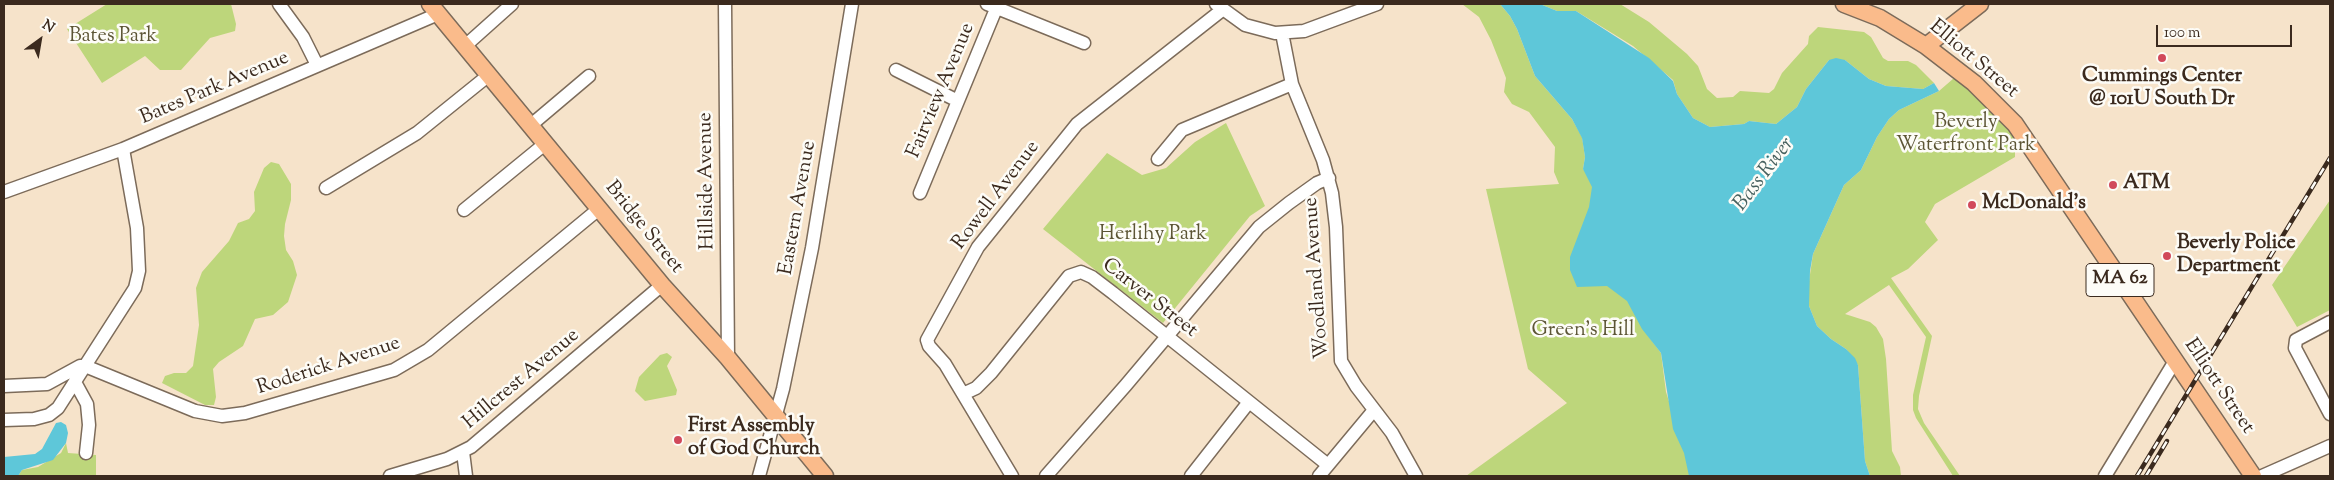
<!DOCTYPE html>
<style>
body{margin:0}
#map{position:relative;width:2334px;height:480px;overflow:hidden;background:#f6e3ca;font-family:"Sorts Mill Goudy",serif}
canvas{display:block}
.frame{position:absolute;inset:0;border:5px solid #3b2a1e;pointer-events:none}
.north{position:absolute;left:15px;top:15px;width:50px;height:50px;-webkit-text-stroke:4px #fdfcf7;paint-order:stroke;rotate:32deg;font-size:14px;font-weight:700;line-height:20px;text-align:center;color:#3b2a1e}
.north::after{content:'';display:block;margin:auto;width:18px;height:22px;background:#3b2a1e;clip-path:polygon(50% 0,100% 100%,50% 72%,0 100%)}
.scale{position:absolute;left:2156px;top:25px;width:136px;height:22px;box-sizing:border-box;border:2px solid #3b2a1e;border-top:0;padding-left:6px;font-size:15px;line-height:18px;white-space:nowrap;color:#3b2a1e;-webkit-text-stroke:4px #fdfcf7;paint-order:stroke}
</style>
<div id="map">
<canvas width="2334" height="480"></canvas>
<div class="frame"></div>
<div class="north">N</div>
<div class="scale">100 m</div>
</div>
<script>
const c = document.querySelector('canvas').getContext('2d');
c.lineJoin = 'round';
function fillPath(path, color) {
  c.fillStyle = color;
  c.fill(path, 'evenodd');
}
function shape(rows) {
  const path = new Path2D();
  for (const r of rows) {
    path.moveTo(r[0], r[1]);
    for (let i = 2; i < r.length; i += 2) path.lineTo(r[i], r[i + 1]);
  }
  return path;
}
function trace(path, color, width, dash) {
  c.strokeStyle = color;
  c.lineWidth = width;
  c.lineCap = dash ? 'butt' : 'round';
  c.setLineDash(dash || []);
  c.stroke(path);
}
function drawText(font, color, halo, rows, align = 'center') {
  c.font = font + ' "Sorts Mill Goudy",serif';
  c.lineWidth = 5;
  c.setLineDash([]);
  c.textBaseline = 'middle';
  c.strokeStyle = halo;
  c.fillStyle = color;
  for (const [text, x, y, turn = 0] of rows) {
    c.save();
    c.translate(x, y);
    c.rotate((+turn || 0) * Math.PI / 180);
    c.textAlign = isNaN(turn) ? turn : align;
    if (halo) c.strokeText(text, 0, 0);
    c.fillText(text, 0, 0);
    c.restore();
  }
}
fillPath(shape([
 [107,4,231,4,236,24,235,31,210,38,181,70,160,70,145,56,102,83,67,29],
 [1462,4,1500,4,1510,16,1517,29,1535,76,1572,119,1582,137,1585,157,1583,169,1599,182,1649,337,1661,353,1666,392,1693,476,1466,476,1567,403,1528,369,1486,189,1559,184,1554,172,1555,147,1529,112,1512,104,1504,92,1506,78,1491,40,1479,17],
 [1540,4,1620,4,1649,22,1687,54,1698,66,1707,89,1717,98,1733,97,1740,91,1769,93,1774,89,1782,73,1808,44,1809,36,1818,27,1864,32,1871,37,1883,58,1888,61,1908,61,1916,65,1934,83,1923,89,1886,86,1869,79,1845,60,1829,60,1806,89,1797,107,1776,124,1749,121,1744,124,1710,127,1693,118,1677,94,1673,80,1633,46,1576,11,1557,11],
 [1961,72,2015,124,2015,157,1935,204,1925,222,1938,240,1908,269,1891,278,1932,336,1919,396,1918,409,1924,423,1960,476,1953,476,1916,418,1913,410,1913,395,1926,337,1889,285,1845,314,1870,322,1876,327,1883,339,1886,359,1892,451,1900,467,1901,476,1870,476,1865,461,1858,365,1846,349,1831,339,1817,326,1809,306,1808,288,1813,254,1844,185,1861,170,1877,137,1889,119,1899,110,1939,91],
 [1226,123,1265,206,1250,216,1163,323,1043,229,1107,153,1142,175,1166,168,1195,142],
 [271,162,279,164,291,184,291,200,285,224,284,236,286,250,293,261,297,275,288,302,273,315,255,319,243,346,219,362,213,369,216,397,214,405,205,405,162,383,165,376,174,373,186,373,193,366,199,325,196,288,202,272,229,241,238,223,249,219,255,211,254,192,264,168],
 [2330,200,2330,310,2297,327,2272,285],
 [667,353,672,357,667,366,677,390,676,395,645,401,635,391,639,377,660,355],
 [66,443,68,453,96,455,96,476,18,476,22,470,38,467,61,453]
]), '#bdd67b');
fillPath(shape([
 [1500,4,1540,4,1557,11,1576,11,1649,58,1673,81,1677,94,1693,118,1710,127,1744,124,1749,121,1776,124,1797,107,1806,89,1829,60,1836,58,1845,60,1869,79,1886,86,1923,89,1934,83,1939,91,1899,110,1889,119,1877,137,1861,170,1844,185,1813,254,1810,271,1809,306,1817,326,1831,339,1846,349,1855,358,1858,365,1865,461,1870,476,1689,476,1684,453,1673,429,1661,353,1642,329,1627,301,1607,286,1577,287,1570,270,1570,257,1589,207,1592,187,1583,169,1585,157,1582,138,1572,119,1535,76,1517,29,1510,16],
 [61,422,66,425,68,433,66,443,53,460,22,470,18,476,4,476,4,457,35,454,42,449,56,423]
]), '#5ec7d9');
const minor = shape([
 [279,4,303,37,317,65],
 [725,4,728,358],
 [987,4,1084,43],
 [1216,4,1245,25,1275,33,1304,31,1377,4],
 [1282,33,1292,84,1323,160,1332,193,1336,227,1341,361,1356,386,1392,433,1416,476],
 [465,46,512,4],
 [896,70,958,101],
 [531,125,589,76],
 [1158,159,1182,130,1292,84],
 [326,188,417,133,489,75],
 [4,192,123,149,438,14],
 [920,193,998,4],
 [464,210,546,143],
 [2330,322,2296,340,2295,348,2330,414],
 [75,382,87,404,89,425,86,453],
 [4,386,47,384,80,366,85,366,195,411,222,416,245,413,394,370,428,350,600,208],
 [963,394,976,388,991,373,1069,276,1081,272,1092,277,1113,293,1328,465],
 [4,420,34,419,49,415,58,408,135,288,139,271,137,228,123,149],
 [463,452,466,476],
 [390,476,447,459,471,447,662,285],
 [759,476,783,389,812,248,852,4],
 [1012,476,945,364,929,346,927,340,978,247,1077,124,1222,10],
 [1046,476,1126,385,1259,227,1289,203,1317,183,1329,178],
 [1191,476,1249,402],
 [1319,476,1374,410],
 [2105,476,2175,361],
 [2262,476,2330,446]
]);
const major = shape([
 [430,4,662,285,728,358,825,476],
 [1844,4,1880,18,1926,46,1974,83,2015,124,2253,476],
 [1926,46,1980,4]
]);
trace(minor, '#7c6b5a', 15);
trace(major, '#7c6b5a', 19);
trace(minor, '#fff', 12);
trace(major, '#fabb8b', 16);
const rail = shape([
 [2137,476,2330,158],
 [2146,476,2167,441]
]);
trace(rail, '#3b2a1e', 4.5);
trace(rail, '#fdfcf7', 2.5, [8]);
for (const [x, y, r, color] of [
 [2162,58,5,"#d1495b"],
 [2113,185,5,"#d1495b"],
 [1972,205,5,"#d1495b"],
 [2167,256,5,"#d1495b"],
 [678,440,5,"#d1495b"]
]) {
  const dot = new Path2D();
  dot.arc(x, y, r, 0, 2 * Math.PI);
  c.fillStyle = color;
  c.fill(dot);
  trace(dot, '#fdfcf7', 2);
}
for (const [x, y, w] of [
 [2120,280,68]
]) {
  const box = new Path2D();
  box.roundRect(x - w / 2, y - 16.5, w, 33, 4);
  c.fillStyle = '#fdfcf7';
  c.fill(box);
  trace(box, '#3b2a1e', 1);
}
drawText('bold 19px', '#3b2a1e', null, [
 ["MA 62",2120,280]
]);
drawText('20px', '#5c5535', '#fdfcf7', [
 ["Bates Park",113,38],
 ["Beverly",1966,124],
 ["Waterfront Park",1966,147],
 ["Herlihy Park",1153,236],
 ["Green's Hill",1583,332]
]);
drawText('20px', '#3b2a1e', '#fdfcf7', [
 ["Elliott Street",1973,60,40],
 ["Bates Park Avenue",215,89,-23],
 ["Fairview Avenue",942,91,-67],
 ["Hillside Avenue",708,181,-91],
 ["Rowell Avenue",997,196,-53],
 ["Eastern Avenue",799,208,-80],
 ["Bridge Street",643,228,51],
 ["Woodland Avenue",1318,278,-94],
 ["Carver Street",1149,299,38],
 ["Roderick Avenue",329,367,-18],
 ["Hillcrest Avenue",522,380,-40],
 ["Elliott Street",2218,387,56]
]);
drawText('bold 20px', '#3b2a1e', '#fdfcf7', [
 ["Cummings Center",2162,78,"center"],
 ["@ 101U South Dr",2162,101,"center"],
 ["ATM",2123,185],
 ["McDonald's",1982,205],
 ["Beverly Police",2177,245],
 ["Department",2177,268],
 ["First Assembly",688,428],
 ["of God Church",688,451]
], 'left');
drawText('italic 21px', '#47615f', '#fdfcf7', [
 ["Bass River",1765,175,-53]
]);
</script>
